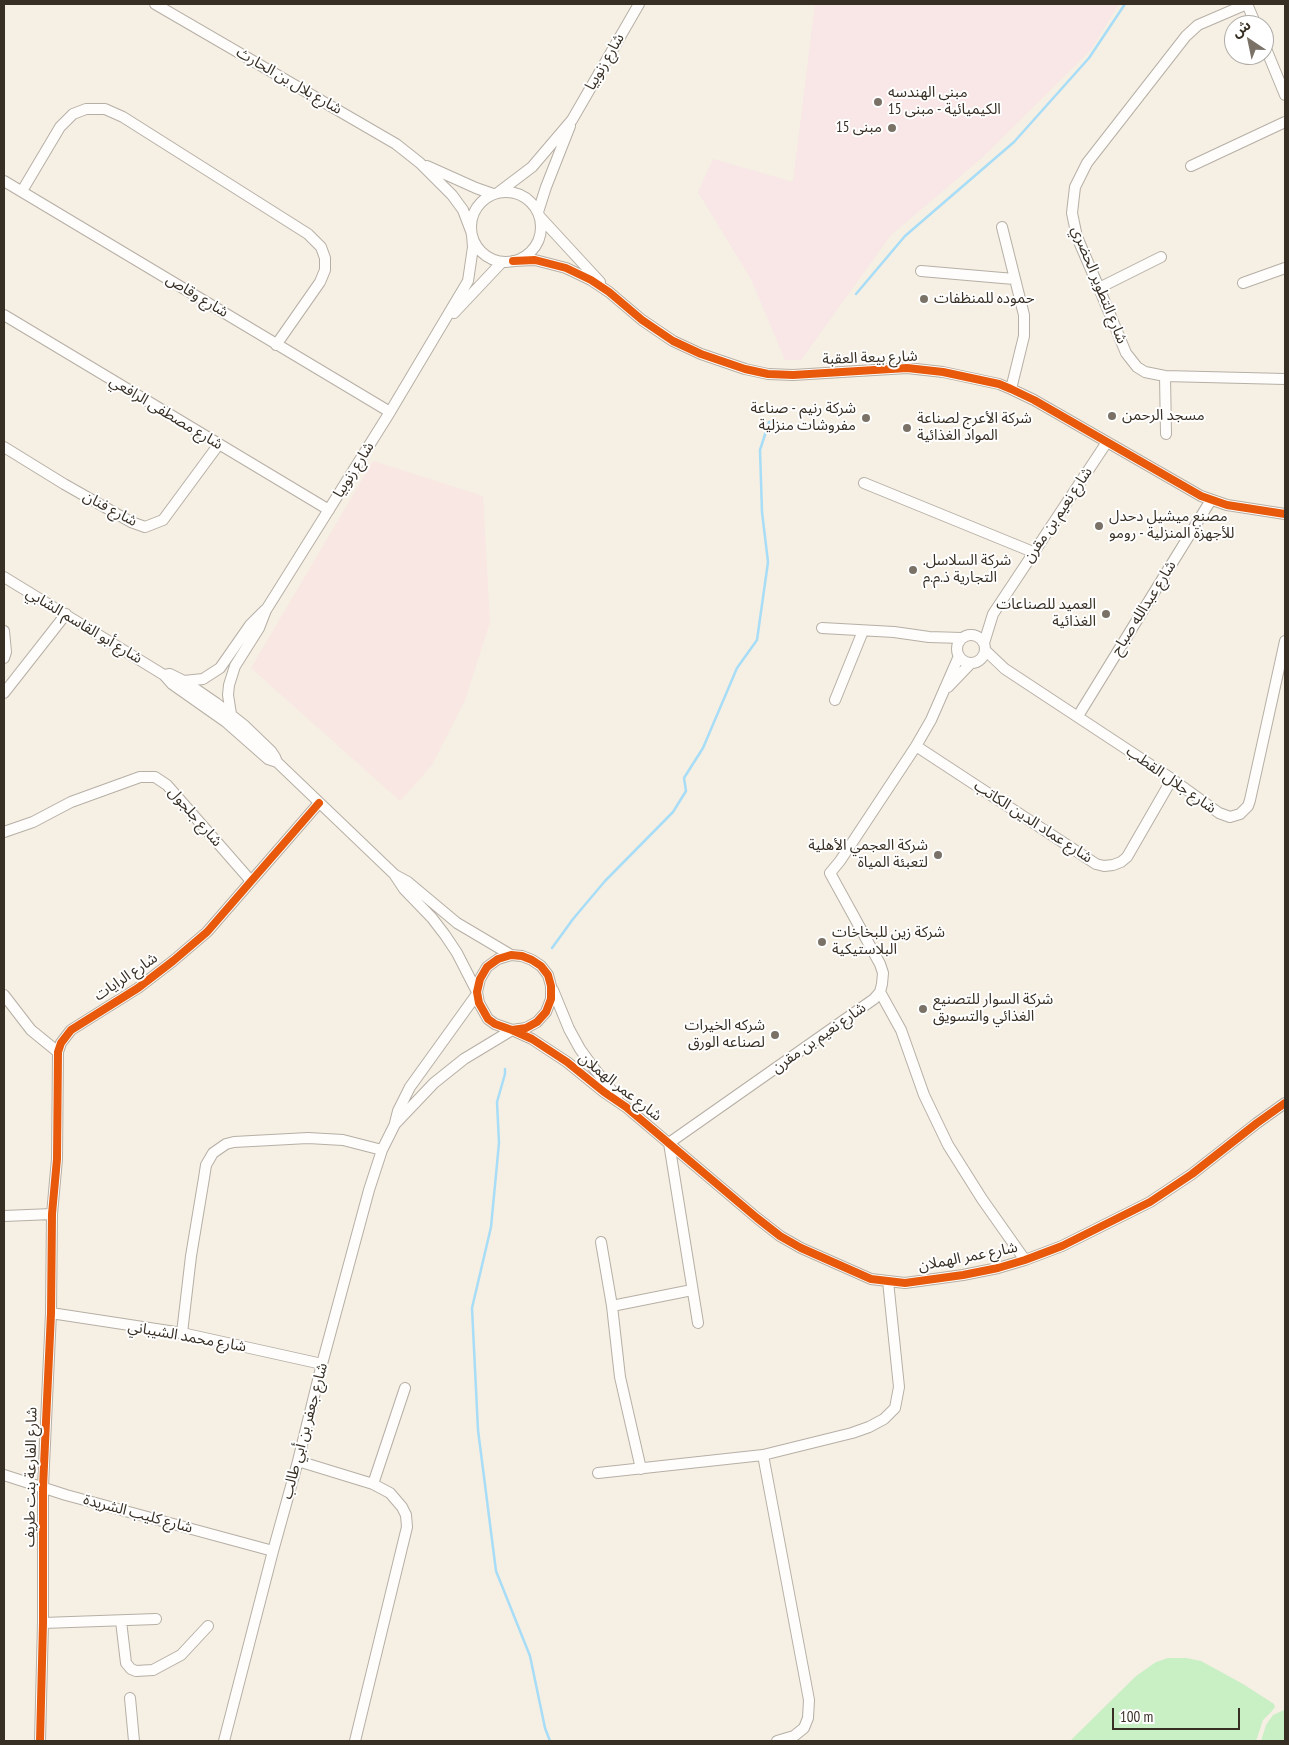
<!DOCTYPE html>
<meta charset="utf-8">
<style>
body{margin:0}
#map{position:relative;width:1289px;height:1745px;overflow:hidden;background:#f6efe4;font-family:"PT Sans Narrow","Noto Sans Arabic",sans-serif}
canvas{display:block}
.frame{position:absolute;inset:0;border:5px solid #382f24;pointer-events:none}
.north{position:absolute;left:1224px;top:15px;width:50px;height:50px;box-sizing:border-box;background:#fff;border:1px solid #afaca7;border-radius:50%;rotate:326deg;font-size:14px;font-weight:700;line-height:20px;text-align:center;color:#382f24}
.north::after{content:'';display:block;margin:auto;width:18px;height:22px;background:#7a7267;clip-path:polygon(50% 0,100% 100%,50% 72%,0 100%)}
.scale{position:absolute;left:1112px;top:1708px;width:128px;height:22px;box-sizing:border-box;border:2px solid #382f24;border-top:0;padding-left:6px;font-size:15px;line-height:18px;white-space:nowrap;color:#382f24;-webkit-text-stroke:4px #fff;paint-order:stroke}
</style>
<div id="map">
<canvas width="1289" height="1745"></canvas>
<div class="frame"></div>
<div class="north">ش</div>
<div class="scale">100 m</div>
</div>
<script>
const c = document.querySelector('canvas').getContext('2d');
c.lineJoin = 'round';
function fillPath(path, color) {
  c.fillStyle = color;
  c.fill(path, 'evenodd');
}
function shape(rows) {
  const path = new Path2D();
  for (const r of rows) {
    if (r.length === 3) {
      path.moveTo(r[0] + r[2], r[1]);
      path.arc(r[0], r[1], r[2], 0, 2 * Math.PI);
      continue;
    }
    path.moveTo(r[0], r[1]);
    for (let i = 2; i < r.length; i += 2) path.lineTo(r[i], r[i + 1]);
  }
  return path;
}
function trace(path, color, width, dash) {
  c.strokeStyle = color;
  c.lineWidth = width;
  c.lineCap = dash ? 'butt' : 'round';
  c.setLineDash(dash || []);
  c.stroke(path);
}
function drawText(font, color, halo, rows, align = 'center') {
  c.font = font + ' "PT Sans Narrow","Noto Sans Arabic",sans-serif';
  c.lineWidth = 4;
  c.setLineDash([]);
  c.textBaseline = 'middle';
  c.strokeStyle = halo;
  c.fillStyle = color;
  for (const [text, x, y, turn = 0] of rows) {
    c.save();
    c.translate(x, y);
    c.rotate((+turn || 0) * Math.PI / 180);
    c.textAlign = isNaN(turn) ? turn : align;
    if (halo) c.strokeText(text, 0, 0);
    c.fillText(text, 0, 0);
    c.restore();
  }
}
fillPath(shape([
 [373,461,483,496,490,622,465,700,432,765,400,801,251,668]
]), '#f9e7e3');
fillPath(shape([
 [815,4,1119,4,1091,50,984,156,891,235,801,360,785,360,751,279,698,192,713,159,793,182]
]), '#f8e7e6');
fillPath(shape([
 [1168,1658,1186,1658,1201,1661,1243,1684,1274,1704,1275,1707,1272,1711,1263,1720,1256,1741,1070,1741,1136,1676,1156,1662],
 [1284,1710,1285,1711,1285,1741,1261,1741,1266,1725,1273,1715]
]), '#c9efc5');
trace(shape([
 [856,294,905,236,1014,142,1089,58,1125,4],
 [552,948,573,919,605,881,673,812,686,791,684,778,703,748,737,668,757,640,768,562,762,512,760,450,769,422],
 [505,1069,505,1074,497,1102,499,1143,491,1227,472,1308,478,1430,496,1571,530,1656,545,1728,550,1741]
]), '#a7ddf6', 2.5);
const minor = shape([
 [155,4,396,144,420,163,452,195,463,210,471,231],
 [1247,4,1198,25,1186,36,1087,163,1075,187,1072,213,1077,237,1099,288,1126,353,1137,367,1145,372,1165,376,1285,379],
 [1247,4,1256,25],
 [1264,44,1285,95],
 [427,166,476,188,493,194],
 [1191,166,1285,122],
 [4,181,390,412],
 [22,191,60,127,73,114,86,109,105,109,123,117,308,234,321,247,325,258,325,270,320,282,276,345],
 [499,192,532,167,572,120,639,4],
 [506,227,35],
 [538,212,546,187,570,126],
 [540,217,600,282],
 [1002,227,1024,315,1024,336,1011,389],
 [513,261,535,260,566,268,591,280,609,292,642,320,673,341,701,354,745,369,768,374,793,375,907,368,943,372,999,384,1011,389,1034,400,1201,496,1227,505,1285,514],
 [921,271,1014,279],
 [1243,283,1285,268],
 [1099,288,1161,257],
 [454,313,502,262],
 [4,315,329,510],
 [1165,376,1166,434],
 [4,447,64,484,131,522,145,527,163,520,219,444],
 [864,483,1033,552],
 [4,577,164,675,172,684,226,722,268,759,277,762],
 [822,628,894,632,929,637,962,638],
 [4,631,6,652,4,658],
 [971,649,14],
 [984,643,993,614,1107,442],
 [985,650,1005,669,1172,779,1219,813,1230,817,1240,814,1248,806,1250,800,1285,641],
 [164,675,170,674,184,681,216,703,245,726,271,751,275,757,277,762,394,874,404,889,432,918,445,935,457,953,477,992],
 [184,681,203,679,220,668,250,625,265,610],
 [948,687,971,663],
 [4,693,66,614],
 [835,700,863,631],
 [231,714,228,695,229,685,235,666,259,628,266,610,390,412,468,281,473,247,472,235],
 [1078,716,1211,500],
 [916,746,1096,864,1104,866,1113,865,1121,862,1127,857,1172,779],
 [4,832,33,822,71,802,140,777,155,777,167,785,251,881],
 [395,875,408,882,457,923,511,955],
 [553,990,569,1029,580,1049,593,1067,617,1097],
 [880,992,901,1030,924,1095,948,1145,982,1199,1025,1260],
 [4,995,31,1030,58,1052],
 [512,1030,526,1028,537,1022,546,1012,551,999,551,986,548,975,541,966,532,960,522,956,511,955,498,959,487,967,480,979,477,992,479,1003,488,1019,495,1024,512,1030,532,1039,567,1062,604,1092,626,1107,757,1218,780,1236,801,1248,871,1279,905,1283,963,1275,998,1268,1025,1260,1062,1246,1150,1202,1192,1174,1257,1123,1285,1103],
 [395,1123,398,1111,410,1087,477,994],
 [4,1216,52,1214],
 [601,1242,612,1306,620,1377,641,1469],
 [612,1306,692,1290],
 [51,1313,182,1333,322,1364],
 [698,1323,669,1143,874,999,880,992,882,984,883,973,880,964,830,873,840,861,916,746,931,720,959,656],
 [182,1333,191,1256,204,1178,206,1165,213,1153,226,1144,234,1142,308,1138,343,1140,382,1150],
 [763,1455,809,1700,808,1718,804,1728,794,1736,777,1741],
 [298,1461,373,1484,390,1493,402,1507,406,1515,407,1527,355,1741],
 [598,1473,763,1455,852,1433,869,1427,884,1419,895,1408,899,1387,888,1281],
 [4,1475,66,1495,273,1551],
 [373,1484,405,1388],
 [121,1621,126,1663,131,1669,136,1671,153,1670,181,1655,208,1626],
 [43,1623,156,1619],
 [130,1698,134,1741],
 [40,1741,43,1623,43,1487,51,1313,52,1214,57,1159,58,1052,61,1043,71,1030,138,988,173,961,207,932,319,803],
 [224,1741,273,1551,298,1461,322,1364,369,1190,382,1150,395,1124,434,1083,464,1059,512,1030]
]);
trace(minor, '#b6afa5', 12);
trace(minor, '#fefdfb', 10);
trace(shape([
 [513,261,535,260,566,268,591,280,609,292,642,320,673,341,701,354,745,369,768,374,793,375,907,368,943,372,999,384,1011,389,1034,400,1201,496,1227,505,1285,514],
 [512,1030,526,1028,537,1022,546,1012,551,999,551,986,548,975,541,966,532,960,522,956,511,955,498,959,487,967,480,979,477,992,479,1003,488,1019,495,1024,512,1030,532,1039,567,1062,604,1092,626,1107,757,1218,780,1236,801,1248,871,1279,905,1283,963,1275,998,1268,1025,1260,1062,1246,1150,1202,1192,1174,1257,1123,1285,1103],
 [40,1741,43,1623,43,1487,51,1313,52,1214,57,1159,58,1052,61,1043,71,1030,138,988,173,961,207,932,319,803]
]), '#e8590c', 8);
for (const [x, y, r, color] of [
 [878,102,5,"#7a7267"],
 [892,128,5,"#7a7267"],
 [924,299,5,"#7a7267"],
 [1112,416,5,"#7a7267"],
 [866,418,5,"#7a7267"],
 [907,428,5,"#7a7267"],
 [1099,526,5,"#7a7267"],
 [913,570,5,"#7a7267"],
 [1106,614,5,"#7a7267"],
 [938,855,5,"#7a7267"],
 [822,942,5,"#7a7267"],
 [923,1009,5,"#7a7267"],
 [775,1035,5,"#7a7267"]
]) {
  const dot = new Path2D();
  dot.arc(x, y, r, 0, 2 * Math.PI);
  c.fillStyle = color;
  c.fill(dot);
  trace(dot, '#fff', 2);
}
drawText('15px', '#382f24', '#fff', [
 ["شارع زنوبيا",605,62,-60],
 ["شارع بلال بن الحارث",289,81,30],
 ["شارع التطوير الحضري",1099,285,68],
 ["شارع وقاص",197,296,31],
 ["شارع بيعة العقبة",870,358,-2],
 ["شارع مصطفى الرافعي",166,413,31],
 ["شارع زنوبيا",354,470,-58],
 ["شارع فنان",110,509,28],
 ["شارع نعيم بن مقرن",1058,515,-56],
 ["شارع عبدالله صباح",1144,608,-58],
 ["شارع أبو القاسم الشابي",84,626,31],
 ["شارع جلال القطب",1171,780,35],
 ["شارع جلجول",195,817,49],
 ["شارع عماد الدين الكاتب",1033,822,33],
 ["شارع الرايات",126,977,-34],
 ["شارع نعيم بن مقرن",819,1038,-35],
 ["شارع عمر الهملان",620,1087,38],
 ["شارع عمر الهملان",968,1257,-11],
 ["شارع محمد الشيباني",187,1337,10],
 ["شارع جعفر بن أبي طالب",305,1431,-75],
 ["شارع الفارعة بنت طريف",31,1477,-89],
 ["شارع كليب الشريدة",138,1514,15]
]);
drawText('15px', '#382f24', '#fff', [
 ["مبنى الهندسه",888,93],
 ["الكيميائية - مبنى 15",888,110],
 ["مبنى 15",882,128,"right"],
 ["حموده للمنظفات",934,299],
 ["شركة رنيم - صناعة",856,409,"right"],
 ["مفروشات منزلية",856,426,"right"],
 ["مسجد الرحمن",1122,416],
 ["شركة الأعرج لصناعة",917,419],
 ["المواد الغذائية",917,436],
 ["مصنع ميشيل دحدل",1109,517],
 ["للأجهزة المنزلية - رومو",1109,534],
 [".شركة السلاسل",923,561],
 ["التجارية ذ.م.م",923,578],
 ["العميد للصناعات",1096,605,"right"],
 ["الغذائية",1096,622,"right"],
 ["شركة العجمي الأهلية",928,846,"right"],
 ["لتعبئة المياة",928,863,"right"],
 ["شركة زين للبخاخات",832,933],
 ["البلاستيكية",832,950],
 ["شركة السوار للتصنيع",933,1000],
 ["الغذائي والتسويق",933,1017],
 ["شركه الخيرات",765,1026,"right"],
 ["لصناعه الورق",765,1043,"right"]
], 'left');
</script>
